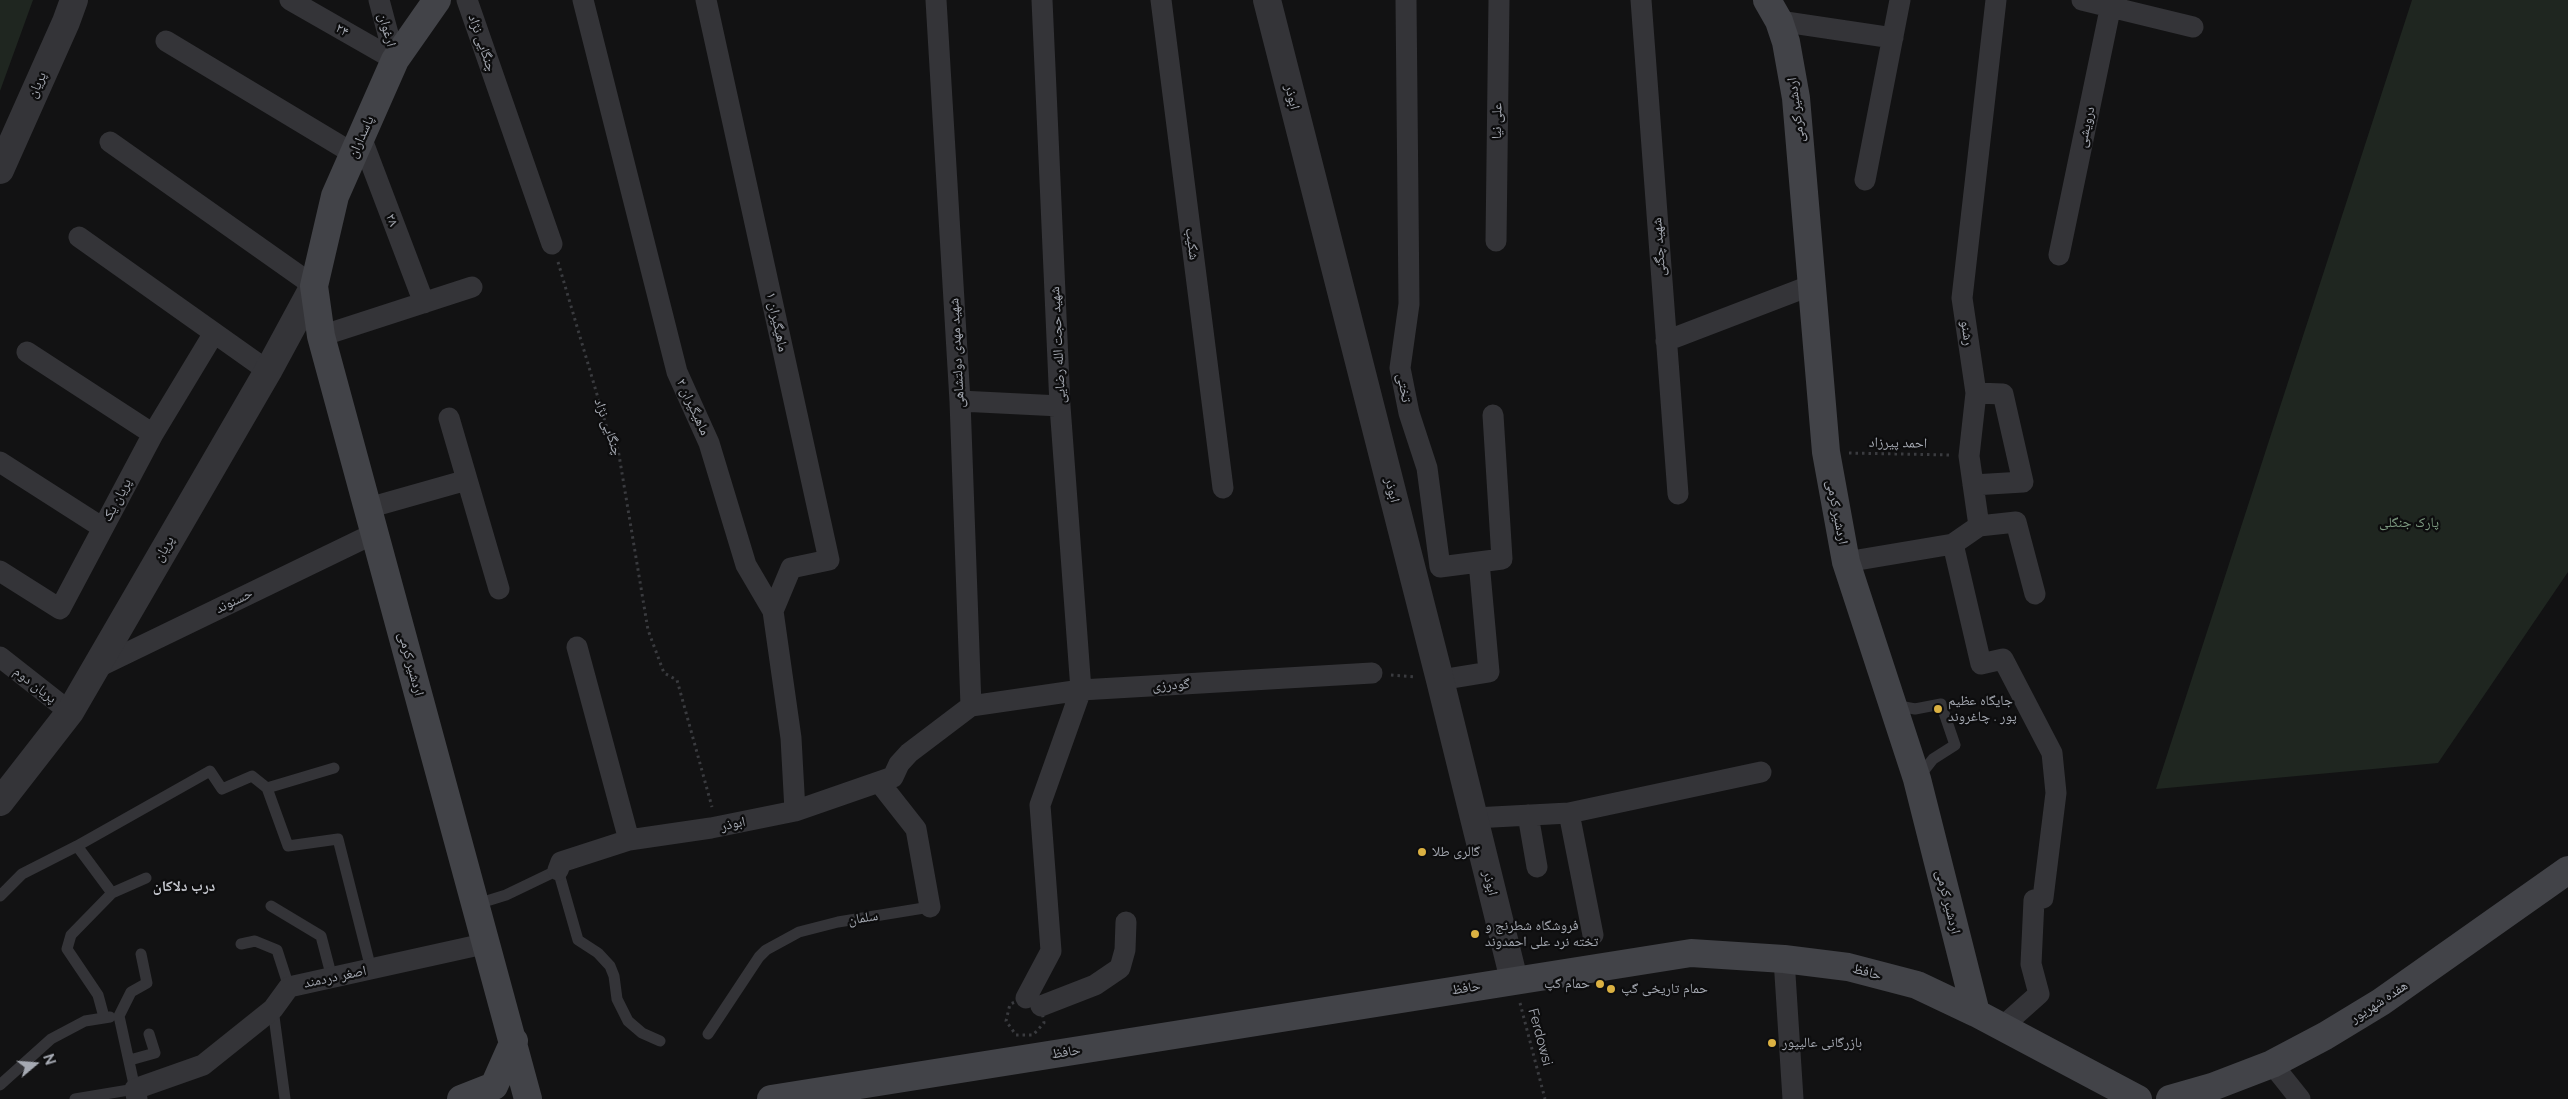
<!DOCTYPE html>
<meta charset="utf-8">
<style>
body{margin:0}
#map{position:relative;width:2568px;height:1099px;overflow:hidden;background:#121213;font-family:Raleway,sans-serif}
canvas{display:block}
.north{position:absolute;left:10px;top:1039px;width:50px;height:50px;-webkit-text-stroke:4px #0d0d0e;paint-order:stroke;rotate:72deg;font-size:14px;font-weight:700;line-height:20px;text-align:center;color:#a5a9b2}
.north::after{content:'';display:block;margin:auto;width:18px;height:22px;background:#a5a9b2;clip-path:polygon(50% 0,100% 100%,50% 72%,0 100%)}
</style>
<div id="map">
<canvas width="2568" height="1099"></canvas>
<div class="north">N</div>
</div>
<script>
const c = document.querySelector('canvas').getContext('2d');
c.lineJoin = 'round';
function fillPath(path, color) {
  c.fillStyle = color;
  c.fill(path, 'evenodd');
}
function shape(rows) {
  const path = new Path2D();
  for (const r of rows) {
    path.moveTo(r[0], r[1]);
    for (let i = 2; i < r.length; i += 2) path.lineTo(r[i], r[i + 1]);
  }
  return path;
}
function trace(path, color, width, dash) {
  c.strokeStyle = color;
  c.lineWidth = width;
  c.lineCap = dash ? 'butt' : 'round';
  c.setLineDash(dash || []);
  c.stroke(path);
}
function drawText(font, color, halo, rows, align = 'center') {
  c.font = font + ' Raleway,"Noto Naskh Arabic",sans-serif';
  c.lineWidth = 4.5;
  c.setLineDash([]);
  c.textBaseline = 'middle';
  c.strokeStyle = halo;
  c.fillStyle = color;
  for (const [text, x, y, turn = 0] of rows) {
    c.save();
    c.translate(x, y);
    c.rotate((+turn || 0) * Math.PI / 180);
    c.textAlign = isNaN(turn) ? turn : align;
    if (halo) c.strokeText(text, 0, 0);
    c.fillText(text, 0, 0);
    c.restore();
  }
}
fillPath(shape([
 [0,0,33,0,0,91],
 [2412,0,2568,0,2568,572,2438,763,2156,789]
]), '#1f2620');
trace(shape([
 [558,262,611,442,618,449,648,630,664,673,677,680,712,807],
 [1849,453,1950,455],
 [1391,675,1415,677],
 [1026,998,1041,1006,1044,1023,1033,1035,1016,1035,1006,1021,1010,1004,1026,998],
 [1520,1003,1545,1099]
]), '#3a3b3f', 3, [2.5, 4]);
trace(shape([
 [1894,705,1915,709,1941,704,1955,745,1933,759,1918,778],
 [267,788,334,768],
 [77,846,112,893],
 [0,896,22,874,77,846,210,771,222,789,252,776,267,788,288,846,338,839,371,969],
 [477,904,506,895,558,870,578,940,598,953,610,966,614,976,617,999,628,1021,642,1033,660,1041],
 [271,906,321,936,332,978],
 [241,944,255,941,277,950,289,987],
 [273,1009,285,1099],
 [104,1017,98,995,67,949,71,935,112,893,146,878],
 [708,1034,759,957,766,950,799,932,838,922,930,907],
 [130,1060,155,1053,149,1034],
 [0,1085,51,1039,85,1021,110,1017],
 [75,1099,135,1089,119,1016,131,992,147,983,141,954]
]), '#343438', 11);
trace(shape([
 [290,0,395,60],
 [379,0,395,60],
 [467,0,552,244],
 [583,0,677,372,709,443,746,565,773,611,791,738,795,811],
 [706,0,829,560,791,568,773,611],
 [936,0,960,401,971,706],
 [1161,0,1223,488],
 [1406,0,1409,304,1400,368,1409,413,1427,468,1440,567,1502,559,1493,415],
 [1641,0,1678,494],
 [2082,0,2193,27],
 [1779,21,1893,38],
 [166,41,354,154],
 [361,137,424,303],
 [110,142,314,286],
 [1865,180,1900,0],
 [79,237,268,371],
 [1496,241,1499,0],
 [2059,255,2112,0],
 [321,336,472,287],
 [1666,341,1812,285],
 [27,352,153,434],
 [960,401,1060,406],
 [449,418,499,589],
 [0,462,103,528],
 [1973,485,2023,482,2003,394,1976,393],
 [368,508,467,480],
 [1979,526,2016,522,2035,594],
 [1953,544,1981,664,2003,659,2052,753,2056,793,2043,898,2034,900,2031,964,2039,994,2002,1027],
 [1846,562,1953,544,1979,526,1969,456,1976,393,1962,298,1996,0],
 [0,571,60,609,153,434,214,333],
 [577,647,629,840],
 [0,657,70,712],
 [94,669,375,533],
 [1440,680,1489,672,1479,562],
 [879,782,916,829,930,907],
 [1569,813,1593,935],
 [1528,815,1537,867],
 [1474,818,1569,813,1761,772],
 [558,870,561,862,629,840,711,828,795,811,893,777,899,764,909,753,971,706,1081,690,1372,673],
 [1784,959,1793,1099],
 [1026,998,1051,951,1040,805,1081,690,1060,406,1042,0],
 [1041,1006,1095,985,1120,968,1125,950,1126,922],
 [2272,1064,2300,1099],
 [137,1099,135,1089,203,1065,273,1009,289,987,488,943]
]), '#343438', 21);
trace(shape([
 [1267,0,1440,680,1514,980],
 [0,170,66,22,74,0],
 [0,802,70,712,268,371,314,286]
]), '#343438', 28);
trace(shape([
 [437,0,395,60,335,196,314,286,321,336,528,1099],
 [1767,0,1779,21,1786,42,1796,98,1826,452,1846,562,1917,779,1976,1013],
 [461,1099,494,1086,514,1041],
 [771,1099,1691,953,1784,959,1848,967,1917,985,1976,1013,2138,1099],
 [2170,1099,2212,1087,2272,1064,2325,1036,2381,1002,2568,870]
]), '#424348', 28);
for (const [x, y, r, color] of [
 [1938,709,5,"#dbb142"],
 [1422,852,5,"#dbb142"],
 [1475,934,5,"#dbb142"],
 [1600,984,5,"#dbb142"],
 [1611,989,5,"#dbb142"],
 [1772,1043,5,"#dbb142"]
]) {
  const dot = new Path2D();
  dot.arc(x, y, r, 0, 2 * Math.PI);
  c.fillStyle = color;
  c.fill(dot);
  trace(dot, '#0d0d0e', 2);
}
drawText('14px', '#a5a9b2', '#0d0d0e', [
 ["۲۴",342,30,30],
 ["ارغوان",387,30,75],
 ["چنگایی نژاد",482,43,71],
 ["پریان",37,85,-66],
 ["ابوذر",1292,97,76],
 ["اردشیر کرمی",1796,110,-97],
 ["علی نیا",1497,121,-89],
 ["درویشی",2086,127,-78],
 ["پاسداران",361,137,-66],
 ["۲۸",392,220,69],
 ["شکیب",1192,244,83],
 ["شهید چگنی",1659,247,-94],
 ["ماهیگیران ۱",777,322,78],
 ["رشنو",1967,333,82],
 ["شهید حجت الله رضایی",1058,345,-93],
 ["شهید مهدی دولتشاهی",957,353,-93],
 ["تختی",1404,388,80],
 ["ماهیگیران ۲",693,407,65],
 ["چنگایی نژاد",608,427,71],
 ["احمد پیرزاد",1898,443,1],
 ["ابوذر",1392,490,76],
 ["پریان یک",117,500,-62],
 ["اردشیر کرمی",1837,512,79],
 ["پریان",164,549,-60],
 ["حسنوند",234,601,-26],
 ["اردشیر کرمی",411,664,75],
 ["پریان دوم",35,685,38],
 ["گودرزی",1171,685,-3],
 ["ابوذر",733,824,-12],
 ["ابوذر",1490,883,76],
 ["اردشیر کرمی",1948,902,76],
 ["سلمان",863,918,-9],
 ["حافظ",1867,972,15],
 ["اصغر دردمند",335,977,-12],
 ["حافظ",1466,988,-9],
 ["هفده شهریور",2379,1002,-33],
 ["Ferdowsi",1540,1037,75],
 ["حافظ",1066,1052,-9]
]);
drawText('14px', '#7e9b82', '#0d0d0e', [
 ["پارک جنگلی",2409,523]
]);
drawText('14px', '#a5a9b2', '#0d0d0e', [
 ["جایگاه عظیم",1948,701],
 ["پور . چاغروند",1948,717],
 ["گالری طلا",1432,852],
 ["فروشگاه شطرنج و",1485,926],
 ["تخته نرد علی احمدوند",1485,942],
 ["حمام گپ",1590,984,"right"],
 ["حمام تاریخی گپ",1621,989],
 ["بازرگانی عالیپور",1782,1043]
], 'left');
drawText('bold 15px', '#c6c8cf', '#0d0d0e', [
 ["درب دلاکان",184,886]
]);
</script>
